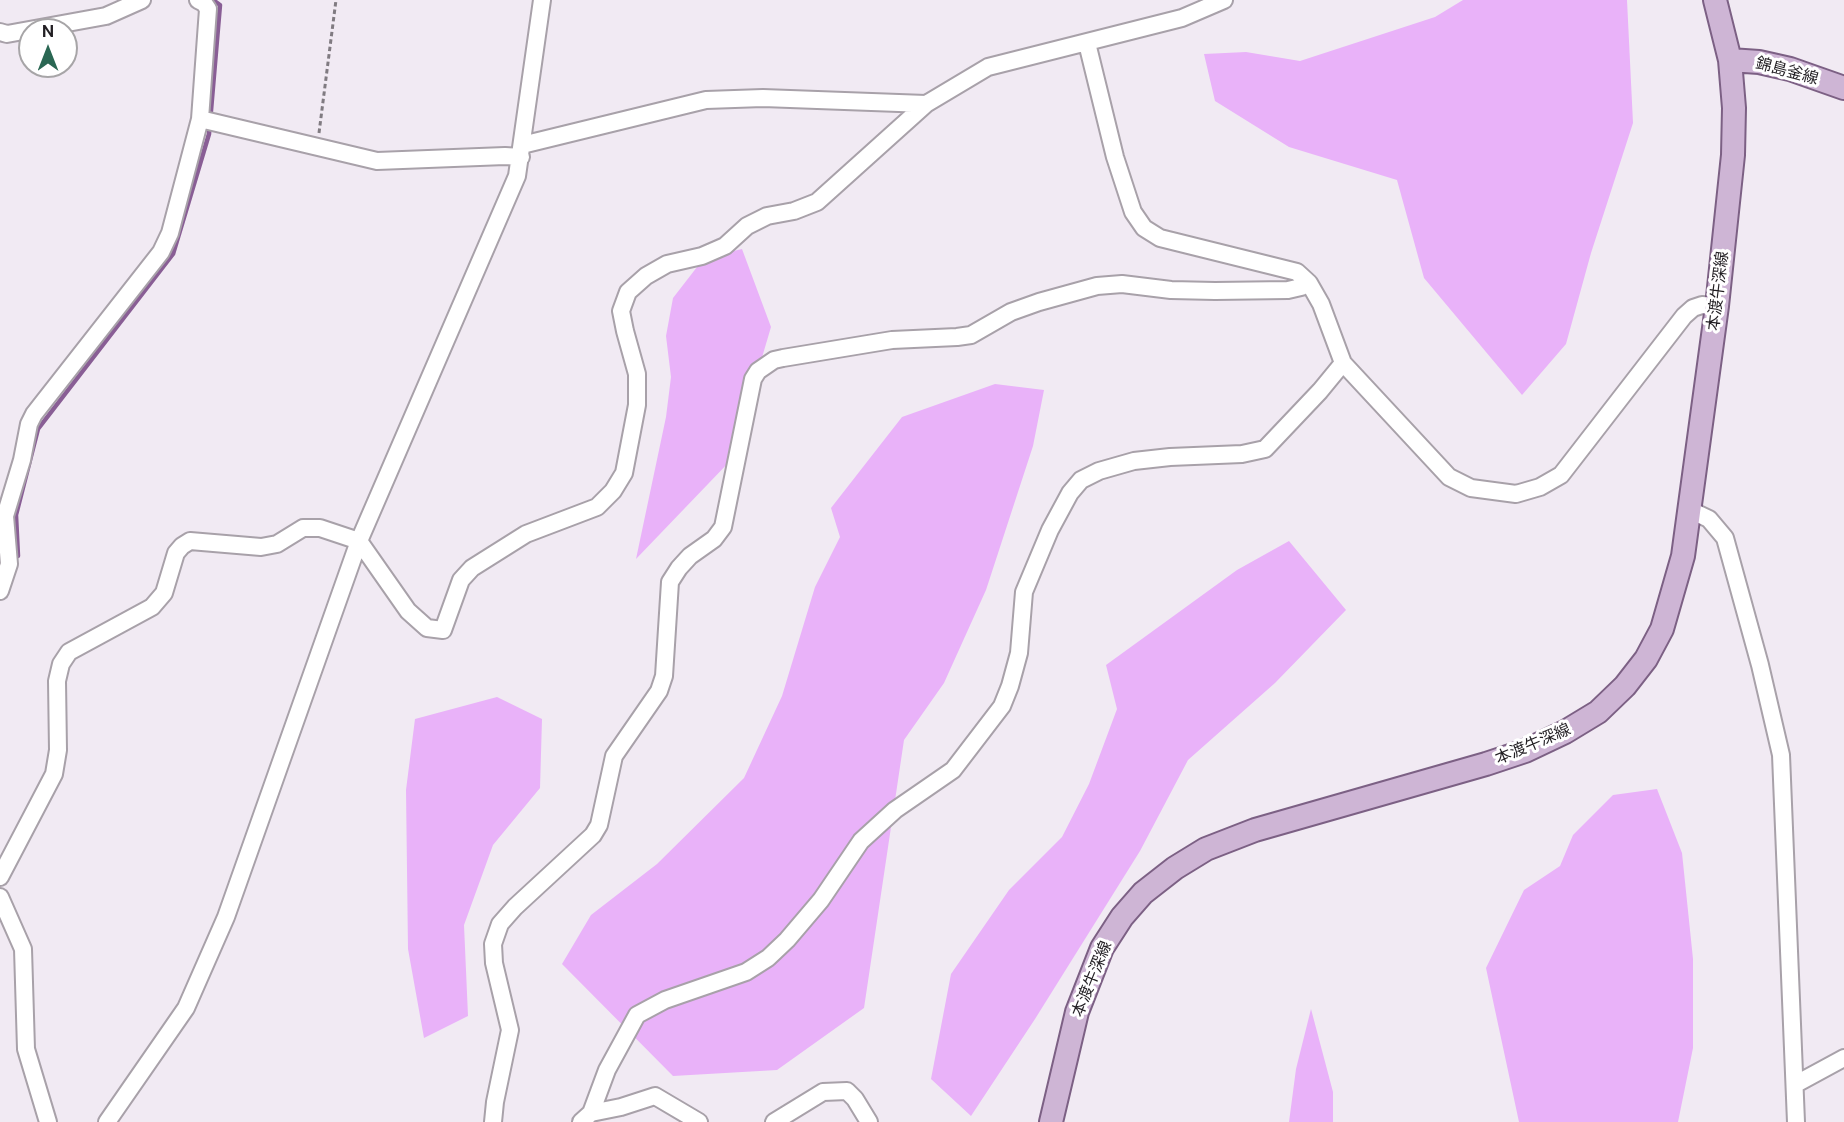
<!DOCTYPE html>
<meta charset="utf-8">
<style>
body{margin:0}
#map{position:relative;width:1844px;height:1122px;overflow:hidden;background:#f1eaf3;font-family:"Public Sans",sans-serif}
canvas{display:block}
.north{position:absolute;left:18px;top:18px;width:60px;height:60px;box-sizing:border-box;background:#fff;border:2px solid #a7a5a7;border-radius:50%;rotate:0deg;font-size:16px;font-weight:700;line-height:24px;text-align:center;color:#221f23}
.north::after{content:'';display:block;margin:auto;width:21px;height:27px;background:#2a6753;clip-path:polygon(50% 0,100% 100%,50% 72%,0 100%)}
</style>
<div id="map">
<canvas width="1844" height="1122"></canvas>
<div class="north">N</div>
</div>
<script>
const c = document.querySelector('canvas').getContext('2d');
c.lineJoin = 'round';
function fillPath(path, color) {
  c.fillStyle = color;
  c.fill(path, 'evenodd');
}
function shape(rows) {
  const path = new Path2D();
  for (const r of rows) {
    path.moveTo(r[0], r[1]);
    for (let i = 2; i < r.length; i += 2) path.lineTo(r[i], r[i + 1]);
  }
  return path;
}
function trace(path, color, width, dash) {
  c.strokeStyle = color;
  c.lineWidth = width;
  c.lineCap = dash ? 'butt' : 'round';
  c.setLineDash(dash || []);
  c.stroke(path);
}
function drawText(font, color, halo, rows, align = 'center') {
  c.font = font + ' "Public Sans","Noto Sans JP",sans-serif';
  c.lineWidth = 6;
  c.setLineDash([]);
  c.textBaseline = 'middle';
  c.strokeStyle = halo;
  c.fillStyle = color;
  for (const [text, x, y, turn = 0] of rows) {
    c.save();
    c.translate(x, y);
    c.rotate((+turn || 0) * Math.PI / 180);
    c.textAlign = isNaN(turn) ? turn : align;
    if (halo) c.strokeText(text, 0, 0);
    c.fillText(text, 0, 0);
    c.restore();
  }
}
fillPath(shape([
 [1463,0,1627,0,1633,123,1591,253,1566,344,1522,395,1424,278,1397,180,1289,147,1215,101,1204,54,1246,52,1300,61,1435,17],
 [742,249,771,327,732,459,636,559,666,417,671,377,666,336,673,298,704,258],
 [995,384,1044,390,1033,446,986,590,944,683,904,740,864,1008,777,1070,673,1076,562,964,591,915,657,864,744,778,782,696,815,587,840,537,831,508,902,417],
 [1289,541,1346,610,1275,683,1188,760,1140,851,1035,1019,971,1116,931,1079,951,974,1009,890,1062,837,1089,784,1117,709,1106,665,1237,570],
 [497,697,542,719,540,788,493,845,464,925,468,1016,424,1038,408,949,406,790,415,719],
 [1657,789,1682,853,1693,959,1693,1048,1678,1122,1519,1122,1486,968,1524,890,1560,866,1573,835,1613,795],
 [1311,1009,1333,1092,1333,1122,1289,1122,1296,1069]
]), '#e9b2f9');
trace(shape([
 [18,556,16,515,38,429,173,254,209,134,220,5,213,0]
]), '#895e95', 4.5);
const minor = shape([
 [0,32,7,34,106,16,142,0],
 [1087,43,1115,157,1133,212,1144,228,1160,238,1297,272,1309,283,1321,304,1343,363,1449,477,1471,488,1516,494,1540,487,1561,475,1684,316,1693,308,1702,305,1717,306],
 [200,119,377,161,505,156,521,157],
 [522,145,706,100,763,98,926,104],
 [1690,510,1709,519,1725,538,1760,665,1781,755,1796,1122],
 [0,591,9,564,5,516,22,460,29,424,34,414,161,252,170,233,200,119,208,9,204,3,198,0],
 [0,877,54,774,58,750,57,681,61,664,69,652,152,607,164,593,176,553,182,546,190,541,261,547,277,544,303,528,320,528,359,541,408,611,427,628,443,630,461,580,472,568,526,534,597,507,613,491,624,473,637,405,637,374,625,331,621,311,628,292,646,276,667,264,702,256,725,246,747,226,767,216,794,211,817,202,926,104,988,67,1182,18,1224,0],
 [0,897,23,949,26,1049,48,1122],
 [1796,1084,1844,1058],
 [591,1113,621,1107,655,1096,699,1122],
 [107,1122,186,1008,226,917,359,541,517,176,542,0],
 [493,1122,495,1102,510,1030,494,963,493,944,500,924,515,907,593,835,599,825,614,756,659,691,664,676,670,582,679,568,690,556,714,539,723,527,753,379,758,371,774,360,783,358,892,340,957,337,971,335,1011,312,1039,302,1097,286,1122,284,1171,290,1215,291,1288,290,1301,287,1309,283],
 [581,1122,591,1113,607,1070,637,1015,665,1000,746,972,768,958,787,940,821,900,861,841,895,810,953,770,1002,706,1010,686,1019,653,1024,592,1050,530,1070,493,1081,480,1099,471,1134,461,1170,457,1242,454,1265,449,1320,391,1343,363],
 [774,1122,823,1092,847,1091,855,1099,869,1122]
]);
const major = shape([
 [1730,60,1759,62,1790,69,1844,88],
 [1051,1122,1077,1012,1102,948,1122,917,1143,893,1175,868,1206,849,1255,830,1486,764,1525,751,1565,732,1598,712,1625,686,1646,659,1662,629,1683,556,1717,306,1733,155,1734,108,1730,60,1715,0]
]);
trace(minor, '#a8a1a9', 20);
trace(major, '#7c6084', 26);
trace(shape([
 [319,133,336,0]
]), '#807b81', 3, [4.5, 3]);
trace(minor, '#fff', 16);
trace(major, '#ceb5d5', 22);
drawText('16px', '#221f23', '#fff', [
 ["錦島釜線",1787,71,15],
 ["本渡牛深線",1718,291,-83],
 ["本渡牛深線",1533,744,-23],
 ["本渡牛深線",1092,979,-68]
]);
</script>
